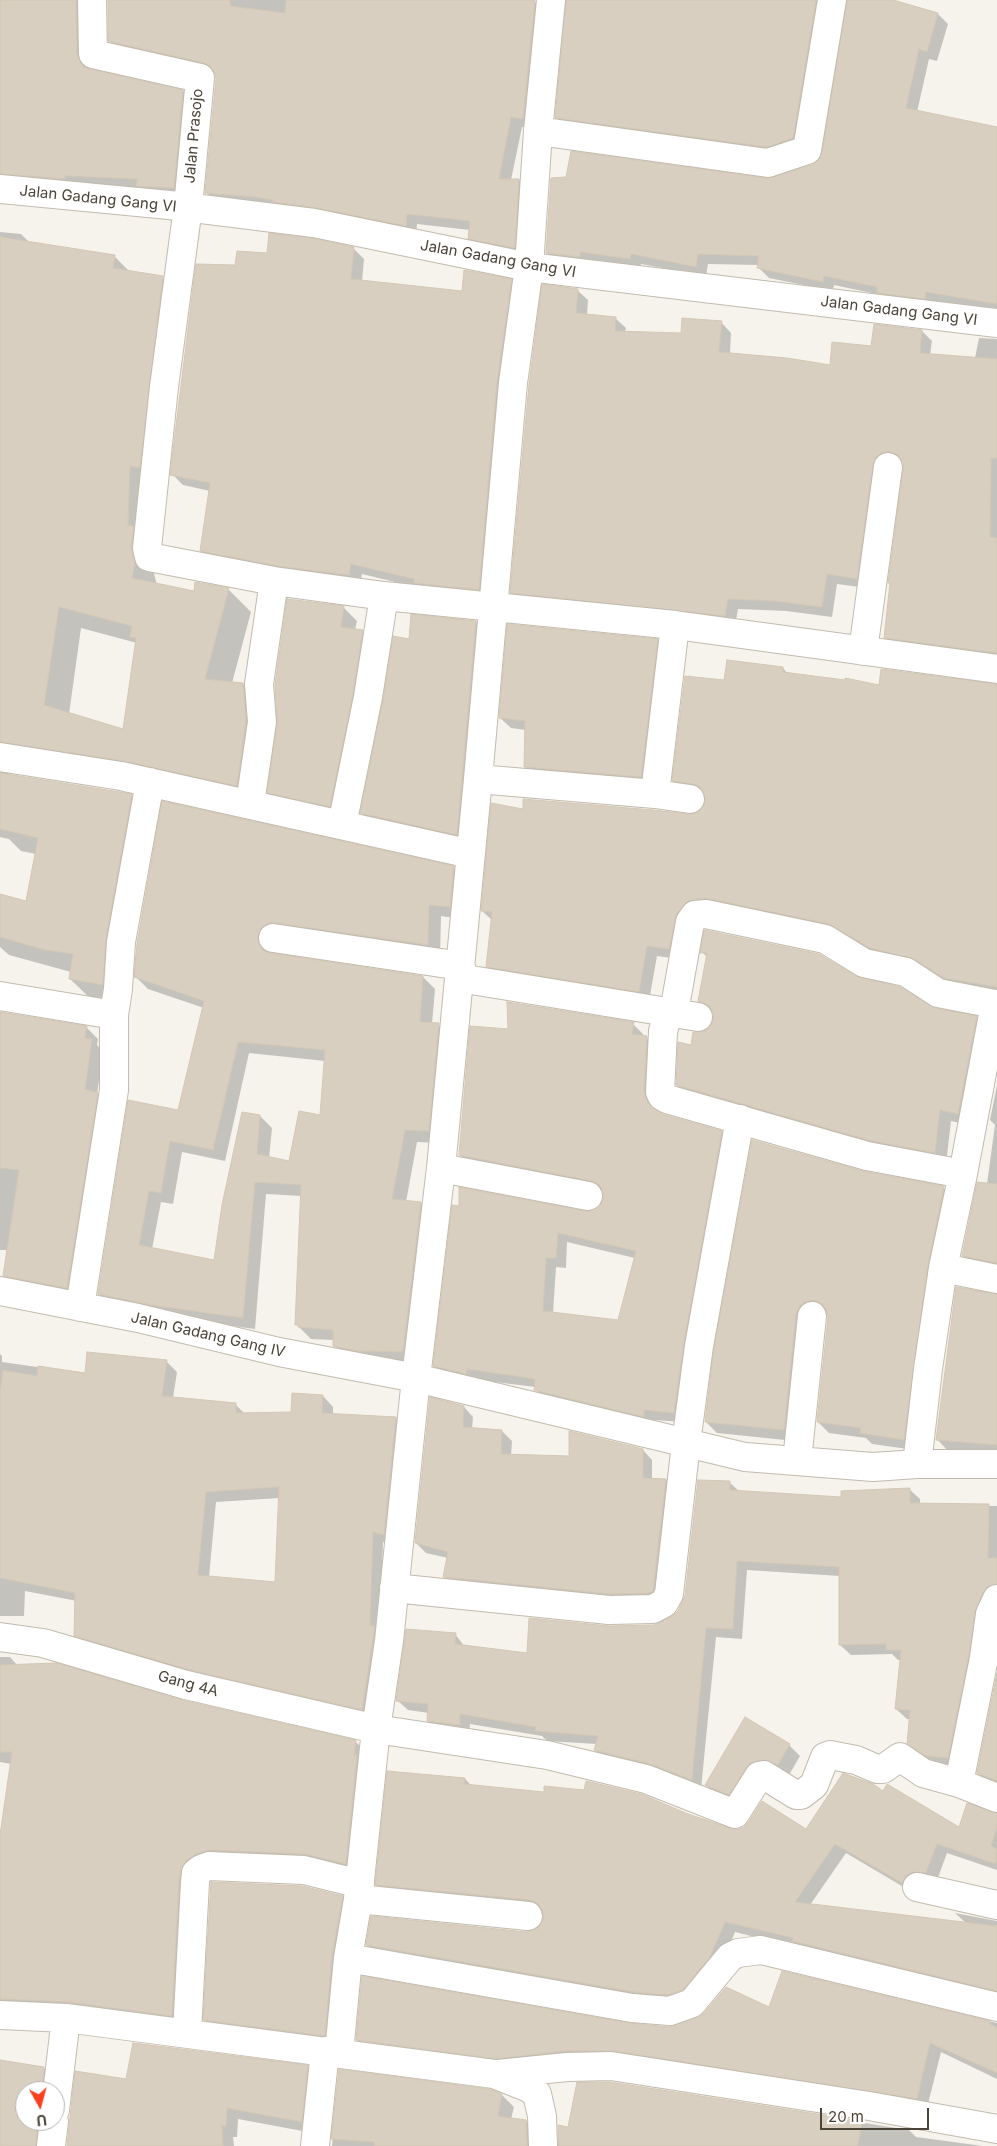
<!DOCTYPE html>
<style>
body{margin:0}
#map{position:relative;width:997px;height:2146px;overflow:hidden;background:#f6f3ec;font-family:Inter,sans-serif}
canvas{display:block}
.north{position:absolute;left:15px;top:2081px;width:50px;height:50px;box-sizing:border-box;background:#fff;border:1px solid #b7b4b0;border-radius:50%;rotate:173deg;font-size:14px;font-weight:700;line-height:20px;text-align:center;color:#4b4439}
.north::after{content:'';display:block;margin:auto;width:18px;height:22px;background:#fc3f1d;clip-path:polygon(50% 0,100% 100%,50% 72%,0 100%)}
.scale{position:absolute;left:820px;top:2108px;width:109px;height:22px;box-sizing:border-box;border:2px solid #4b4439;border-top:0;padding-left:6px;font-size:15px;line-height:18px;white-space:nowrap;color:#4b4439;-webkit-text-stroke:4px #fff;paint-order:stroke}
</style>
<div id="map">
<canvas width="997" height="2146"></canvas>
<div class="north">U</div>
<div class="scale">20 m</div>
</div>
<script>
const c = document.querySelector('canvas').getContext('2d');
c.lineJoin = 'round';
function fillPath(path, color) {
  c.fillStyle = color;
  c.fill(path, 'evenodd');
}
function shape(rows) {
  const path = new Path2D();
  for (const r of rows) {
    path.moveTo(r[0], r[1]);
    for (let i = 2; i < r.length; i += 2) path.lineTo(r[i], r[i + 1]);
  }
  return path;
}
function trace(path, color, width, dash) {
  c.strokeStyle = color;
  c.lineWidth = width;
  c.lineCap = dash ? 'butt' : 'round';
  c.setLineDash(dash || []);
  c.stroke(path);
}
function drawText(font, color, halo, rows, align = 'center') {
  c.font = font + ' Inter,sans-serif';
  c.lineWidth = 5;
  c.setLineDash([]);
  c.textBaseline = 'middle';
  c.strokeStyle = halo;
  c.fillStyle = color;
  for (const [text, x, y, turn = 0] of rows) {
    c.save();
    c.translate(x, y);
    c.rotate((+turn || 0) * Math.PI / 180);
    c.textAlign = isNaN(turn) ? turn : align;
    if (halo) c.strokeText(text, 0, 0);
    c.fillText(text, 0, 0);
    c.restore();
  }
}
fillPath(shape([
 [0,0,91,0,87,66,90,71,183,91,193,102,184,198,0,186],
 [109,0,523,0,535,2,545,12,534,129,522,127,511,180,519,180,529,190,525,258,480,249,469,238,470,230,417,224,416,236,217,203,206,192,217,79,216,73,120,52,110,41],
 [568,0,831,0,803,148,777,157,567,127,556,117],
 [848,0,890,0,938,14,948,24,937,61,929,59,917,112,997,186,997,316,989,311,936,301,935,308,888,303,881,295,834,285,833,291,769,278,759,268,759,265,708,264,706,276,641,264,640,269,557,263,547,253,812,166,819,161,824,153],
 [0,232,21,234,30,243,114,256,130,272,162,277,185,299,153,570,157,585,195,593,228,589,251,612,232,683,243,684,266,707,259,808,10,770,8,775,131,796,154,818,125,1006,93,1001,70,979,71,972,9,955,0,947,0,895,27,902,36,854,21,851,9,839,0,837],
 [81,628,137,643,124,731,69,714],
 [353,248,364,259,362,282,463,292,511,281,522,291,490,600,420,588,362,574,360,586,212,561,201,550,210,491,183,485,172,474,236,267,268,255],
 [577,290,588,300,587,315,615,318,626,328,625,332,682,334,721,322,731,333,730,354,831,367,873,347,922,331,932,341,930,355,975,358,979,338,997,339,997,661,896,648,886,637,891,585,889,583,905,469,904,462,902,461,892,463,867,588,837,584,832,617,786,611,738,609,735,626,522,603,511,592],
 [344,608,357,621,355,630,362,632,375,645,343,819,282,805,269,792],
 [476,622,485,631,465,843,370,822,362,813,411,640],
 [657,640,668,651,652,787,536,778,525,767,526,730,511,728,500,718],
 [783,668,788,674,880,687,997,685,997,994,993,995,704,909,679,959,657,956,649,1001,498,976,487,966,493,921,482,911,524,811,697,814,704,809,707,801,706,794,684,790,674,780,725,681],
 [453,867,466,880,462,919,441,916,440,957,269,949,270,955,423,977,435,989,432,1024,438,1025,451,1037,440,1143,417,1142,406,1202,421,1203,433,1215,415,1364,346,1358,334,1346,334,1340,311,1339,296,1324,302,1196,266,1194,255,1329,164,1317,111,1306,99,1294,179,1111,204,1008,148,989,136,977,138,944],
 [249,1053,325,1061,321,1116,290,1162,269,1158,272,1128,260,1116,215,1262,152,1249,161,1202,173,1204,182,1152,225,1161],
 [705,931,856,978,934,1009,976,1018,988,1029,970,1125,951,1121,946,1164,689,1096,677,1085,692,1046,711,1028,715,1020,714,1014,700,1001,708,958,702,952],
 [0,1013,87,1028,98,1039,97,1045,103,1052,97,1094,109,1106,78,1299,16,1287,4,1275,8,1250,0,1250],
 [633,1024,643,1034,643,1037,646,1038,657,1048,654,1102,657,1111,662,1115,721,1132,731,1142,684,1422,654,1420,653,1426,546,1400,536,1390,536,1387,445,1376,434,1366,460,1207,585,1213,593,1212,600,1207,605,1199,602,1190,470,1165,460,1155,509,1030],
 [567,1242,635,1258,619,1322,553,1313,556,1267,566,1268],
 [997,1085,997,1271,973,1266,963,1255,987,1184,995,1125,990,1120],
 [863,1172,944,1188,955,1199,915,1450,872,1444,866,1438,829,1433,818,1422,829,1317,828,1312,825,1311,816,1313,795,1441,717,1433,706,1422],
 [957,1288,997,1295,997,1454,947,1450,937,1439],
 [0,1354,2,1356,2,1362,86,1374,166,1361,177,1372,173,1398,236,1405,245,1414,293,1413,323,1396,333,1407,333,1415,396,1418,406,1429,394,1545,383,1542,380,1633,372,1719,86,1646,76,1635,77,1601,25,1591,24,1616,0,1616],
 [280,1498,276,1583,209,1577,216,1502],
 [464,1407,473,1417,472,1429,502,1431,512,1441,511,1456,570,1457,643,1450,652,1460,652,1480,666,1480,675,1490,659,1603,454,1587,445,1577,448,1558,426,1553,416,1543],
 [729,1482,740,1492,842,1499,909,1489,920,1499,920,1505,997,1506,997,1598,958,1768,938,1766,919,1754,908,1743,910,1719,907,1719,896,1709,902,1660,898,1660,892,1654,851,1655,840,1645,840,1576,747,1570,742,1639,716,1637,701,1789,605,1760,595,1750,597,1744,547,1741,542,1736,470,1724,469,1735,439,1731,428,1720,429,1713,408,1710,397,1700,455,1634,465,1647,528,1654,609,1627,654,1626,672,1618,679,1611,686,1596],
 [0,1657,10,1657,18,1666,356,1742,368,1754,358,1876,208,1866,184,2027,0,2019,0,1835,11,1764,0,1762],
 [997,1679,997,1787,989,1783,978,1773],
 [745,1719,789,1745,800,1756,789,1775,740,1805,718,1796,706,1785],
 [465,1779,472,1786,688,1815,736,1831,806,1831,883,1792,959,1829,997,1814,997,1870,947,1853,936,1883,912,1892,846,1853,810,1905,967,1924,955,1913,997,1921,997,1998,735,1932,720,1967,679,2005,378,1955,367,1945,526,1933,535,1931,541,1926,545,1918,544,1911,541,1910,387,1895,376,1885],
 [342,1897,355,1910,337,2048,218,2033,205,2020],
 [782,1973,997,2023,997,2079,941,2052,927,2108,507,2068,367,2050,357,2040,629,2025,669,2028,770,2008],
 [0,2062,44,2068,56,2080,55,2091,25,2091,25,2121,51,2121,48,2146,0,2146],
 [307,2067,319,2079,313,2133,238,2119,237,2137,233,2137,234,2146,68,2146,127,2080],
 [340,2071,502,2095,514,2107,511,2119,526,2121,538,2133,538,2146,332,2146],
 [610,2083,909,2130,916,2137,983,2146,558,2146,559,2127,569,2128]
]), '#0003');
const building = shape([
 [0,0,76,0,77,54,83,66,90,69,183,90,174,188,136,186,137,179,65,176,65,179,0,174,0,0],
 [108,0,230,0,230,6,285,13,286,0,535,0,523,119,511,117,499,179,519,179,515,248,468,239,470,221,407,214,406,226,317,208,272,202,273,200,254,197,205,193,216,79,214,72,210,66,203,63,108,41,108,0],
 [566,0,816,0,793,138,767,147,555,118,566,0],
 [847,0,893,0,938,13,927,52,919,49,906,108,997,127,997,304,926,292,925,299,877,293,877,287,824,276,823,282,757,268,759,256,698,254,696,267,631,254,630,259,580,252,580,257,546,253,551,178,566,177,571,151,766,178,812,165,818,160,822,153,847,0],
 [269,233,311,238,354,247,351,279,462,291,464,270,512,279,497,382,479,590,414,583,414,579,351,564,349,575,277,566,200,551,210,483,170,475,196,264,235,265,237,251,267,253,269,233],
 [0,237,115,255,113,268,163,276,140,468,130,466,128,525,134,527,131,547,135,562,132,578,194,591,195,582,229,588,205,679,243,683,246,721,237,786,123,761,0,742,0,237],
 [59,607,132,626,130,637,136,638,123,729,44,705,59,607],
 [542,284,578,289,576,313,616,317,615,331,681,333,682,318,722,321,719,352,787,358,830,365,832,342,871,346,874,324,922,330,920,353,997,359,997,458,991,458,990,537,997,538,997,653,884,638,890,583,888,583,903,469,903,462,898,455,890,452,883,452,876,457,873,465,857,579,827,574,822,607,775,601,728,599,725,616,510,593,529,385,542,284],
 [287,599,344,606,341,627,363,630,353,694,330,807,267,793,277,724,275,685,287,599],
 [411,614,476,621,457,835,360,813,383,700,393,636,409,639,411,614],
 [507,624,658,639,641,777,524,767,525,721,499,718,507,624],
 [727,660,783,667,783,672,845,680,845,678,879,685,881,669,997,684,997,987,944,978,914,959,870,948,829,924,705,898,688,901,677,913,669,949,647,946,639,992,486,967,492,912,481,911,491,803,523,809,523,799,653,810,688,814,696,813,703,808,705,802,704,793,699,786,693,784,672,781,685,676,724,680,727,660],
 [0,773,132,794,106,939,103,985,69,979,73,954,45,950,0,937,0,894,26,901,38,838,0,829,0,773],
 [162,801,454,866,450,907,429,905,428,945,275,923,268,923,261,928,258,936,259,944,263,950,271,953,423,976,420,1022,439,1023,429,1131,405,1130,392,1199,421,1202,403,1352,357,1351,333,1346,333,1330,298,1327,298,1325,295,1325,301,1185,255,1182,243,1318,151,1305,98,1294,128,1100,178,1110,204,1001,134,977,137,944,162,801],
 [238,1042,325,1050,320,1115,299,1111,289,1161,257,1154,260,1115,242,1112,222,1205,214,1260,139,1245,149,1191,161,1193,170,1141,213,1150,238,1042],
 [704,930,819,954,856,976,900,987,935,1008,977,1016,958,1114,940,1110,935,1153,871,1141,676,1085,678,1042,691,1045,693,1032,704,1031,710,1027,713,1020,713,1012,708,1005,698,1001,707,953,700,953,704,930],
 [507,1002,634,1022,632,1034,647,1036,644,1091,648,1103,662,1114,722,1131,684,1343,674,1413,644,1410,644,1417,534,1390,535,1379,467,1369,466,1374,433,1366,452,1205,459,1206,459,1187,585,1211,594,1211,600,1206,603,1199,603,1190,598,1184,591,1181,459,1155,470,1026,508,1029,507,1002],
 [558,1233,636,1251,618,1320,543,1311,546,1258,556,1258,558,1233],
 [0,1012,87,1026,85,1038,92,1039,85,1089,98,1093,67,1288,3,1276,19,1170,0,1168,0,1012],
 [752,1140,863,1171,944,1186,928,1266,904,1440,860,1433,861,1428,817,1422,828,1317,826,1309,822,1304,813,1300,805,1302,800,1306,796,1314,784,1430,705,1422,714,1348,752,1140],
 [977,1182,997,1184,997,1263,962,1256,977,1182],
 [956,1287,997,1294,997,1445,936,1440,956,1287],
 [87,1352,167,1360,162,1396,236,1403,236,1413,291,1412,292,1393,323,1395,322,1413,396,1417,384,1535,373,1532,370,1625,375,1626,362,1710,190,1670,74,1636,75,1593,0,1578,0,1391,3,1370,37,1376,38,1366,85,1373,87,1352],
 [279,1487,275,1582,198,1575,206,1492,279,1487],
 [430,1397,464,1406,463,1427,502,1430,501,1454,569,1456,569,1431,643,1449,643,1478,666,1479,653,1591,649,1593,610,1594,443,1577,448,1552,415,1543,430,1397],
 [698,1480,730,1481,730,1490,841,1497,841,1491,910,1488,910,1503,989,1504,988,1558,997,1558,997,1584,988,1586,983,1592,975,1612,969,1655,948,1758,926,1756,907,1744,910,1710,895,1709,901,1650,886,1650,886,1644,839,1645,839,1567,737,1561,733,1629,706,1628,692,1780,650,1764,594,1750,598,1736,535,1731,536,1727,460,1714,460,1725,427,1721,428,1704,396,1701,406,1629,456,1633,455,1644,527,1653,529,1618,609,1626,654,1625,671,1617,678,1611,685,1596,698,1480],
 [57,1663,182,1700,356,1740,354,1755,357,1755,346,1864,305,1854,210,1850,196,1854,186,1861,181,1871,179,1880,172,2016,68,2002,0,1999,0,1835,12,1752,0,1752,0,1665,57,1663],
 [997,1673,997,1781,977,1773,997,1673],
 [745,1717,790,1744,778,1765,762,1760,750,1763,729,1795,705,1785,745,1717],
 [387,1771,465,1778,464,1784,544,1792,544,1786,584,1790,586,1781,641,1794,688,1814,736,1830,743,1828,748,1823,762,1801,806,1829,843,1773,873,1784,883,1791,887,1784,959,1827,967,1803,997,1813,997,1827,991,1846,997,1849,996,1864,937,1844,926,1873,912,1872,906,1876,902,1883,835,1844,795,1902,997,1926,997,1991,792,1941,793,1938,725,1922,710,1957,683,1990,668,1995,634,1992,366,1945,371,1916,526,1932,535,1930,540,1925,543,1918,542,1909,537,1903,530,1900,375,1885,387,1771],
 [211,1882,302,1886,343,1896,332,1956,325,2036,203,2020,211,1882],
 [782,1971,990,2021,990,2024,997,2028,997,2073,930,2043,917,2099,613,2051,565,2051,496,2059,356,2040,362,1976,629,2023,669,2027,698,2017,704,2013,726,1987,769,2007,782,1971],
 [133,2043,308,2065,302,2122,227,2108,226,2126,222,2126,223,2146,67,2146,75,2071,126,2079,133,2043],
 [0,2060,44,2067,42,2091,25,2091,25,2121,38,2121,36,2146,0,2146,0,2060],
 [339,2069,490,2089,502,2094,498,2116,526,2120,527,2146,374,2146,375,2142,331,2139,339,2069],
 [577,2082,610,2082,862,2121,858,2146,559,2146,558,2125,568,2127,577,2082]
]);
fillPath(building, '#d8cfc1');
trace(building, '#d3c7b4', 1);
const minor = shape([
 [92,0,93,54,200,78,188,207,164,387,147,548,149,557,274,581,384,596,675,625,997,669],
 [538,131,768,163,807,150,832,0],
 [0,189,169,205,314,223,529,267,997,323],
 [863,651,888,467],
 [0,757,121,776,471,854],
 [478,779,655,794,675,625],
 [655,794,690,799],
 [250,804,262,722,259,684,274,581],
 [342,825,368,697,384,596],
 [273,938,461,966],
 [459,978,698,1017],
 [0,996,114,1015,118,989,121,942,150,782],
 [995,1004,963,1174,867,1156,667,1099,662,1096,660,1092,663,1031,666,1021,674,1012,690,922,695,915,706,914,825,939,864,963,906,972,938,993,995,1004,997,1004],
 [441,1168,588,1196],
 [963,1174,943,1268,997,1279],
 [0,1291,138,1318,279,1352,416,1378,745,1457,873,1467,917,1464,997,1464],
 [80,1307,114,1090,114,1015],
 [797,1461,812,1316],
 [917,1464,928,1369,943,1268],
 [394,1588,609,1610,653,1609,664,1603,669,1594,686,1443,699,1346,740,1119],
 [0,1637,43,1643,186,1685,376,1729,547,1755,646,1779,735,1814,759,1776,764,1775,796,1795,801,1795,814,1785,825,1757,830,1755,856,1760,877,1769,883,1769,900,1757,923,1773,959,1783,984,1658,990,1614,997,1599],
 [959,1783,997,1798],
 [917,1887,997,1905],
 [358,1899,528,1916],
 [348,1958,632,2008,670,2011,692,2003,730,1957,738,1953,761,1950,997,2007],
 [0,2015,66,2018,494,2074,529,2088,537,2094,542,2116,543,2146],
 [187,2033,195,1882,196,1873,201,1869,209,1866,304,1870,360,1884],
 [339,2053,348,1958,358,1899,376,1729,389,1641,416,1378,441,1168,478,779,513,383,529,267,538,131,551,0],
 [498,2074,567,2067,611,2066,869,2106,997,2129],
 [55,2110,66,2018],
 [51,2146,54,2121],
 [315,2146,325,2051]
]);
trace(minor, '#c2bbae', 30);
trace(minor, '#fff', 28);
drawText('15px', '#4b4439', '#fff', [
 ["Jalan Prasojo",194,136,-85],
 ["Jalan Gadang Gang VI",98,199,6],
 ["Jalan Gadang Gang VI",498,259,10],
 ["Jalan Gadang Gang VI",899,311,7],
 ["Jalan Gadang Gang IV",208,1335,13],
 ["Gang 4A",188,1684,15]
]);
</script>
